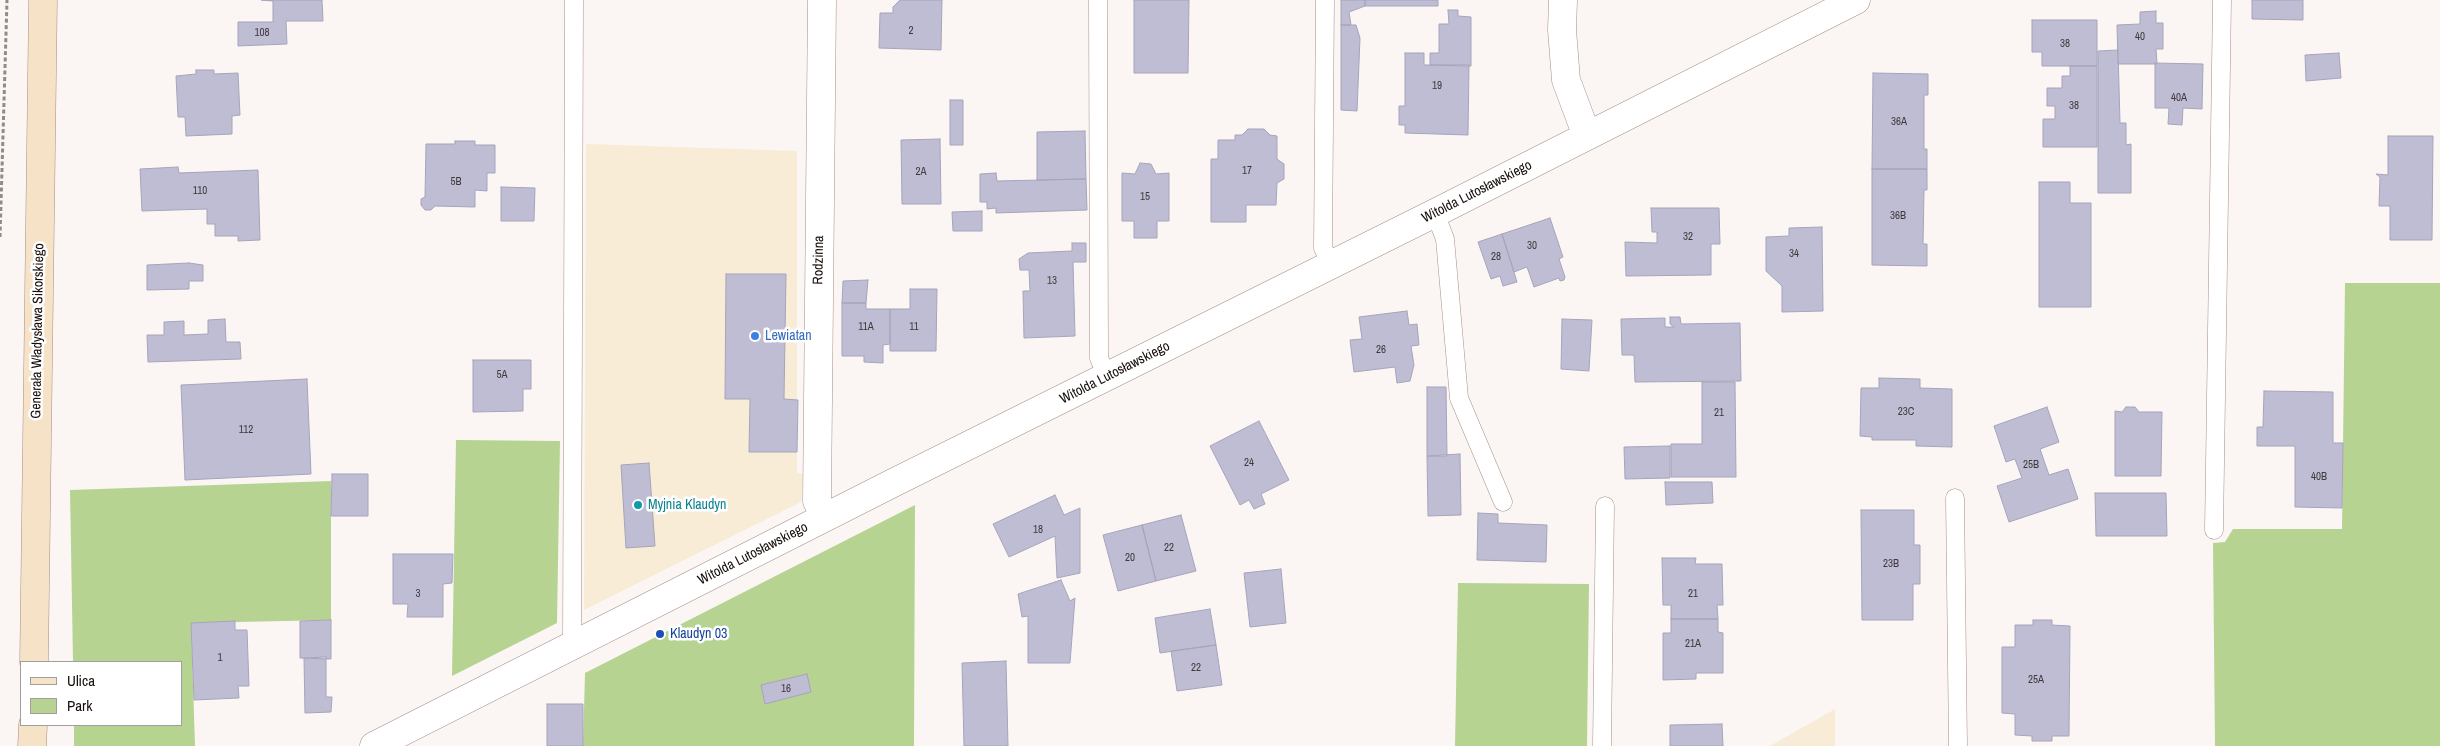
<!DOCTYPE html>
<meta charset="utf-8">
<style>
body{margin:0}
#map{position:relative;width:2440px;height:746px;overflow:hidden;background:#fbf6f4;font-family:"Archivo Narrow",sans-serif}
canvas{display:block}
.legend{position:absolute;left:20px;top:661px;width:162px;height:65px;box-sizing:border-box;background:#fff;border:1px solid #a29e9d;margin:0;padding:6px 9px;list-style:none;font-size:15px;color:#160d0a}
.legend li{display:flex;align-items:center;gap:10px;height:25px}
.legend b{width:25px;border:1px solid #a29e9d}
</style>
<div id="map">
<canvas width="2440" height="746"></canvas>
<ul class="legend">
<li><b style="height:6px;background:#f5e2c7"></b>Ulica</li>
<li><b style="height:14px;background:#b6d392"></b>Park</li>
</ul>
</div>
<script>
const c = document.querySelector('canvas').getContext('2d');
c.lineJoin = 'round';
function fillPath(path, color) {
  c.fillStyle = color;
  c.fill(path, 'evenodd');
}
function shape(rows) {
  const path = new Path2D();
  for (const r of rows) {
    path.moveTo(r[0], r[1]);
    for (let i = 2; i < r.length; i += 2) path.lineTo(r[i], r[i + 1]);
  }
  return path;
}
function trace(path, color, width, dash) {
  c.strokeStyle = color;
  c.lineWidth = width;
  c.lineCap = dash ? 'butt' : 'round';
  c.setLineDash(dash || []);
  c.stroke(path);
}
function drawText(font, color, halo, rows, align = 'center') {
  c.font = font + ' "Archivo Narrow",sans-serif';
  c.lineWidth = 5;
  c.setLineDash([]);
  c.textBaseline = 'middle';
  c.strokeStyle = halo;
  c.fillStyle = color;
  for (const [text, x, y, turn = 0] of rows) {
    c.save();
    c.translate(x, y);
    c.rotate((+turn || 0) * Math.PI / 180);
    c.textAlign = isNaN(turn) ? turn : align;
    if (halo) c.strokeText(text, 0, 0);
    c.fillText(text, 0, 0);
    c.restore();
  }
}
fillPath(shape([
 [586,144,797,151,797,473,803,474,801,502,584,610],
 [1835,709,1835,746,1770,746]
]), '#f8ecd7');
fillPath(shape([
 [2345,283,2440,283,2440,746,2215,746,2213,543,2225,542,2233,529,2342,529],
 [456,440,560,441,557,623,452,676],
 [331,481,331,620,191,623,195,746,74,746,74,725,181,725,181,662,73,662,70,490],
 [915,505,914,746,583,746,585,673],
 [1458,583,1589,584,1587,746,1455,746]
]), '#b6d392');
const building = shape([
 [322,0,323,21,286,21,287,44,238,46,238,22,273,22,273,1,261,0,322,0],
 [900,0,942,0,941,50,879,48,880,13,893,13,893,7,900,0],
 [1134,0,1189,0,1188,73,1134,73,1134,0],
 [1341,0,1365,0,1365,6,1349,12,1351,25,1341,25,1341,0],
 [1365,0,1438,0,1438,6,1365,6,1365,0],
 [2252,0,2303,0,2303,20,2252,19,2252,0],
 [1448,10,1458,10,1458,16,1471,17,1471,66,1430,65,1430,53,1439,53,1439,24,1449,24,1448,10],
 [2156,11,2156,23,2163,23,2163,49,2156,49,2157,64,2118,64,2117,25,2140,24,2140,12,2156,11],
 [2032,20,2097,20,2097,66,2042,66,2042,52,2032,52,2032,20],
 [1341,25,1356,25,1360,38,1357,111,1341,110,1341,25],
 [2118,50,2120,123,2126,123,2126,145,2131,144,2131,193,2098,193,2098,51,2118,50],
 [1405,53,1424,53,1424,65,1469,65,1468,135,1405,133,1405,125,1399,125,1399,106,1405,106,1405,53],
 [2339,53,2341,78,2306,81,2305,55,2339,53],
 [2155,63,2203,64,2202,109,2183,108,2182,125,2168,124,2169,108,2155,108,2155,63],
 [2070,66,2097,66,2097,147,2043,147,2043,119,2055,119,2055,106,2047,106,2047,88,2062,88,2062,76,2070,76,2070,66],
 [196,70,214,70,214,74,238,73,240,115,232,116,232,134,186,136,185,117,178,117,176,76,196,74,196,70],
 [1873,73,1928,74,1928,95,1924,95,1924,149,1927,149,1927,169,1872,169,1873,73],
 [950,100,963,100,963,145,950,145,950,100],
 [1248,129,1264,129,1270,135,1277,136,1277,159,1284,164,1284,179,1277,183,1276,205,1246,205,1246,222,1211,222,1211,159,1218,159,1218,140,1235,140,1235,135,1242,135,1248,129],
 [1085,131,1086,179,1037,180,1037,132,1085,131],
 [2388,136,2433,136,2432,240,2390,240,2390,206,2379,206,2380,177,2376,174,2388,175,2388,136],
 [940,139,941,204,902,204,901,140,940,139],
 [455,141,475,141,475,145,495,145,495,173,487,173,487,191,475,190,475,207,435,206,431,210,425,210,421,205,421,199,425,197,426,144,455,144,455,141],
 [1140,163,1151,164,1156,174,1169,173,1169,221,1157,221,1157,238,1134,238,1134,221,1122,221,1122,173,1135,174,1140,163],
 [178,167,179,173,258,170,260,240,238,241,238,236,215,236,215,224,207,224,207,209,142,211,140,169,178,167],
 [1872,169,1927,169,1927,190,1924,190,1923,244,1927,244,1927,266,1872,265,1872,169],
 [996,173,997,181,1086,179,1087,210,996,213,996,208,987,209,987,202,980,202,980,174,996,173],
 [2039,182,2070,182,2070,203,2091,203,2091,307,2039,307,2039,182],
 [501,187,535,188,534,221,501,221,501,187],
 [1651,208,1719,208,1720,244,1711,244,1711,275,1626,276,1625,242,1657,243,1657,232,1652,232,1651,208],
 [982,211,982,231,953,231,952,212,982,211],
 [1550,218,1563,257,1559,259,1565,277,1564,280,1560,281,1559,278,1534,287,1527,267,1514,272,1502,234,1550,218],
 [1822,227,1823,311,1782,312,1782,286,1766,271,1766,237,1789,236,1789,228,1822,227],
 [1502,234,1517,282,1503,286,1500,276,1491,279,1478,242,1502,234],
 [1072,243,1086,243,1086,262,1073,262,1075,336,1024,338,1023,291,1030,291,1029,270,1020,270,1019,259,1028,253,1072,251,1072,243],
 [189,263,203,265,203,281,189,281,189,289,147,290,147,265,189,263],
 [726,274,786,274,784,399,798,400,797,452,749,452,750,399,725,399,726,274],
 [868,280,866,303,842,303,843,281,868,280],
 [910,289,937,289,936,351,890,351,890,309,910,309,910,289],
 [842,303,866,303,866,309,890,309,890,344,883,345,883,363,864,362,864,356,842,356,842,303],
 [1407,311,1409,325,1417,324,1419,345,1411,346,1414,365,1410,381,1397,383,1395,367,1354,372,1350,340,1362,339,1359,317,1407,311],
 [1670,317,1680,317,1681,324,1740,323,1741,381,1635,382,1634,355,1622,355,1621,319,1665,318,1665,327,1674,327,1670,324,1670,317],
 [225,319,226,342,240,342,241,359,148,362,147,335,164,335,164,322,184,321,184,335,208,334,208,320,225,319],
 [1562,319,1592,320,1589,371,1561,369,1562,319],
 [473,360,531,360,531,389,523,389,523,411,473,412,473,360],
 [1879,378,1920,379,1920,388,1952,389,1952,447,1916,446,1916,440,1872,440,1872,437,1860,436,1861,388,1879,388,1879,378],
 [307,379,311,474,185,480,181,385,307,379],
 [1702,382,1735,382,1736,477,1671,477,1671,444,1702,444,1702,382],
 [1427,387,1446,387,1447,456,1427,456,1427,387],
 [2264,391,2333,392,2333,443,2343,443,2342,508,2295,507,2295,446,2257,446,2257,427,2263,427,2264,391],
 [2047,407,2059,442,2040,449,2049,475,2068,469,2078,499,2009,522,1997,486,2022,478,2015,459,2006,462,1994,426,2047,407],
 [2126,407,2135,407,2139,412,2162,412,2161,476,2115,476,2115,411,2122,412,2126,407],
 [1259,421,1289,480,1261,494,1265,504,1254,509,1249,500,1240,505,1210,446,1259,421],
 [1670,446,1670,478,1625,479,1624,447,1670,446],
 [1460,454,1461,515,1428,516,1427,456,1460,454],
 [649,463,655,546,626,548,621,465,649,463],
 [332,474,368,474,368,516,331,516,332,474],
 [1665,482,1712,482,1713,503,1666,505,1665,482],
 [2095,493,2166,493,2167,536,2096,536,2095,493],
 [1055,495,1064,515,1080,508,1080,573,1057,578,1055,536,1009,557,993,524,1055,495],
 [1861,510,1914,510,1914,545,1920,545,1920,584,1913,584,1913,620,1862,620,1861,510],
 [1478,513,1498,514,1498,523,1547,525,1546,562,1477,560,1478,513],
 [1181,515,1196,571,1156,581,1142,525,1181,515],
 [1142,525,1156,581,1118,591,1103,535,1142,525],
 [393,554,453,554,452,583,443,584,443,617,407,617,408,604,393,604,393,554],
 [1662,558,1696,558,1695,564,1722,564,1723,605,1717,605,1718,619,1671,619,1671,605,1663,605,1662,558],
 [1281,569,1286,623,1250,627,1244,573,1281,569],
 [1061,580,1070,601,1075,598,1070,663,1028,663,1028,616,1022,617,1018,594,1061,580],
 [1210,609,1216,645,1160,653,1155,618,1210,609],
 [1671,619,1718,619,1718,632,1723,633,1723,673,1696,673,1696,679,1663,680,1663,633,1671,633,1671,619],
 [331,620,331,659,300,658,300,621,331,620],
 [2033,620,2052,620,2052,625,2070,626,2069,736,2052,736,2052,741,2032,741,2032,736,2015,735,2015,714,2002,713,2002,647,2015,647,2015,625,2033,625,2033,620],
 [235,621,235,630,247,630,249,686,238,686,239,698,194,700,191,623,235,621],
 [1216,645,1222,685,1177,691,1171,651,1216,645],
 [326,657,326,697,332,697,331,712,305,713,304,658,326,657],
 [1006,661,1008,746,964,746,962,663,1006,661],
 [807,674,811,692,765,704,761,685,807,674],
 [547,704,583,704,583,746,547,746,547,704],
 [1722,724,1723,746,1670,746,1670,725,1722,724]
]);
fillPath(building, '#bfbdd4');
trace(building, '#a6a4bb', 1);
const lane = shape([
 [1098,0,1099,358,1107,377],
 [1325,0,1323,248,1331,264],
 [1435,213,1445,239,1459,398,1503,502],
 [1955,498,1958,746],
 [2214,530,2222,0],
 [572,647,574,0],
 [1602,746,1605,506]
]);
const street = shape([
 [822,0,817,501,825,517],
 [1563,0,1562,30,1566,80,1587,136],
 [374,746,893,483,1435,213,1856,0]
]);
const secondary = shape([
 [34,662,43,0],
 [32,746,33,725]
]);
trace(lane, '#a78e84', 19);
trace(street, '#a78e84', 29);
trace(secondary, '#a78e84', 29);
trace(shape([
 [0,237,7,0]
]), '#918a88', 3, [4, 2.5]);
trace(lane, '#fff', 18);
trace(street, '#fff', 28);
trace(secondary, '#f5e2c7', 28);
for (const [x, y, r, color] of [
 [755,336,5,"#3f7fe0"],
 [638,505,5,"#0f9aa8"],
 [660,634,5,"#1a4fb4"]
]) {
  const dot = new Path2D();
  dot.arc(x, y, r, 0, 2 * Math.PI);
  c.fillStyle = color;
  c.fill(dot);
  trace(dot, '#fff', 2);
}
drawText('11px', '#40393c', null, [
 ["2",911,31],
 ["108",262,33],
 ["40",2140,37],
 ["38",2065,44],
 ["19",1437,86],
 ["40A",2179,98],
 ["38",2074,106],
 ["36A",1899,122],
 ["17",1247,171],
 ["2A",921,172],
 ["5B",456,182],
 ["110",200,191],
 ["15",1145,197],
 ["36B",1898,216],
 ["32",1688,237],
 ["30",1532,246],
 ["34",1794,254],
 ["28",1496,257],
 ["13",1052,281],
 ["11A",866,327],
 ["11",914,327],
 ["26",1381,350],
 ["5A",502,375],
 ["23C",1906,412],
 ["21",1719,413],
 ["112",246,430],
 ["24",1249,463],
 ["25B",2031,465],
 ["40B",2319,477],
 ["18",1038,530],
 ["22",1169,548],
 ["20",1130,558],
 ["23B",1891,564],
 ["3",418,594],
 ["21",1693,594],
 ["21A",1693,644],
 ["1",220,658],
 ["22",1196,668],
 ["25A",2036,680],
 ["16",786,689]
]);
drawText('14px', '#160d0a', '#fff', [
 ["Witolda Lutosławskiego",1477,192,-27],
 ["Rodzinna",819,260,-89],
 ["Generała Władysława Sikorskiego",38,331,-89],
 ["Witolda Lutosławskiego",1115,373,-27],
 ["Witolda Lutosławskiego",753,554,-27]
]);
drawText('14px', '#366cbe', '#fff', [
 ["Lewiatan",765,336]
], 'left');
drawText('14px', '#0d838f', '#fff', [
 ["Myjnia Klaudyn",648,505]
], 'left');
drawText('14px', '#164399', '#fff', [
 ["Klaudyn 03",670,634]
], 'left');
</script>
